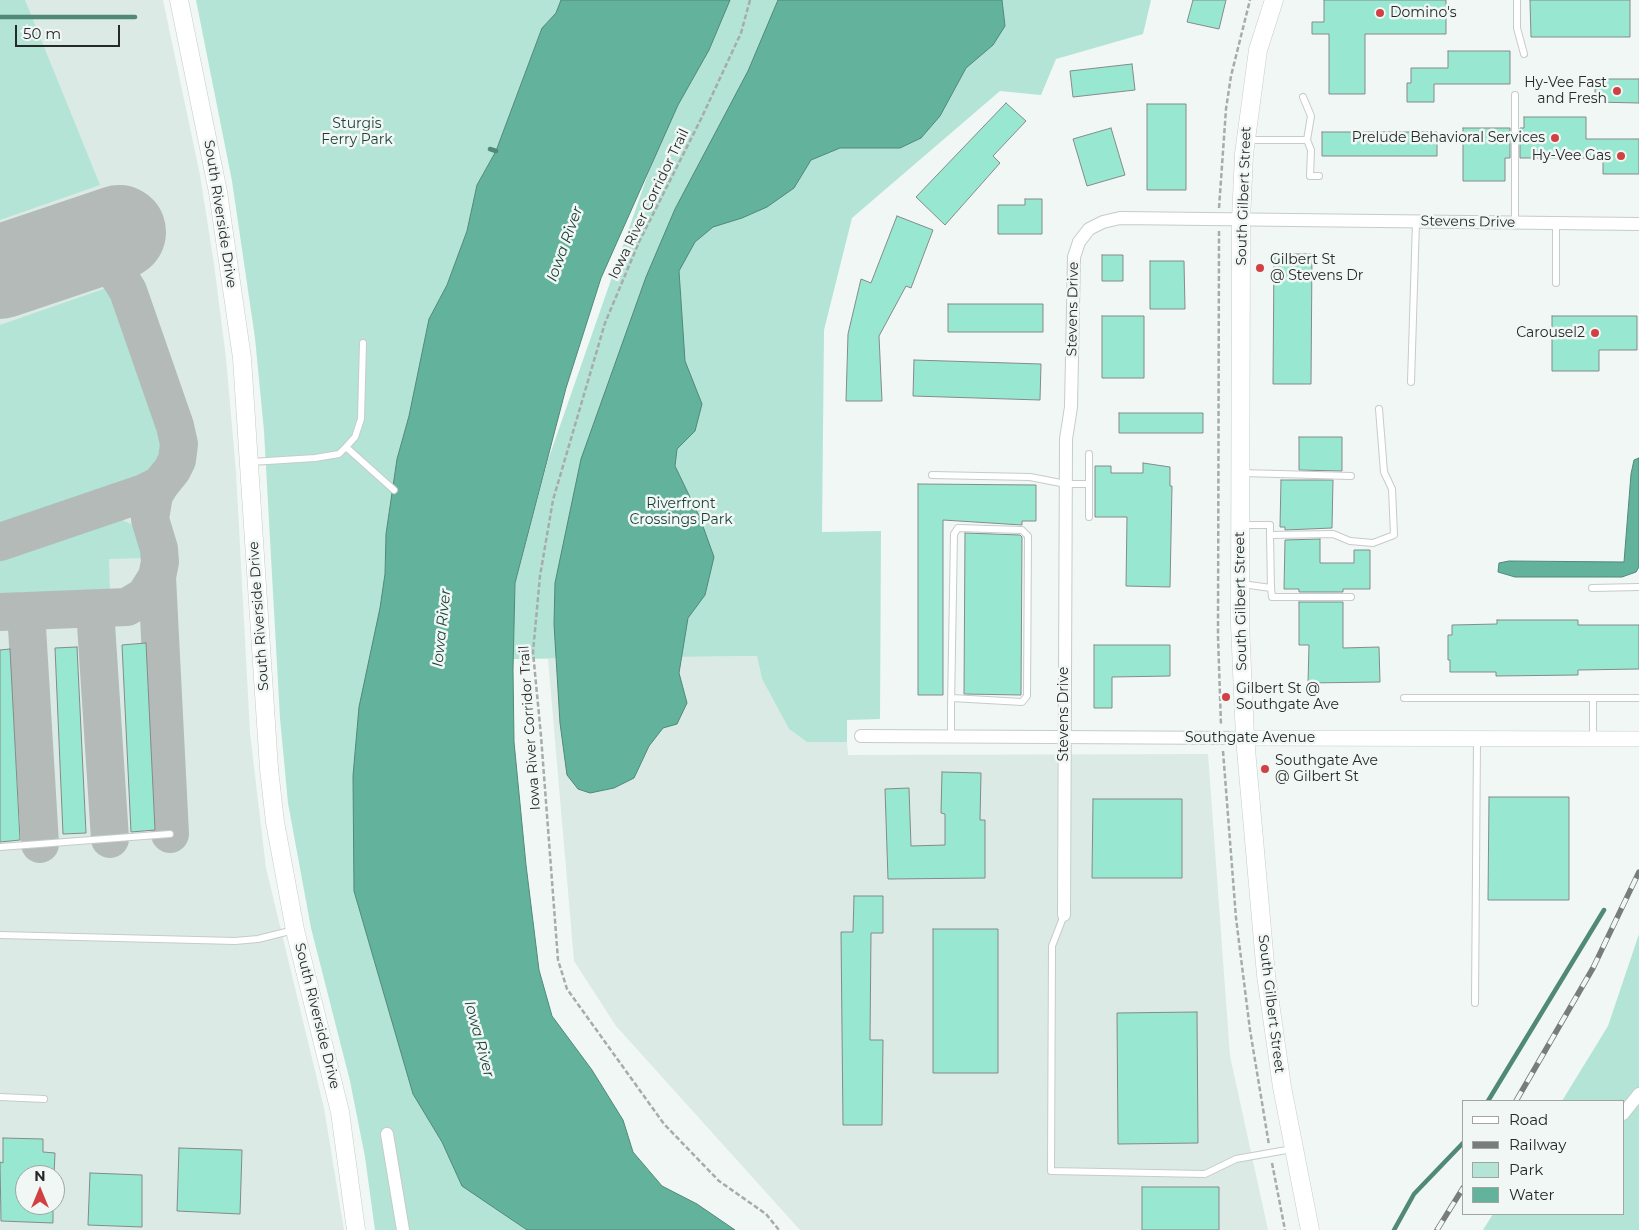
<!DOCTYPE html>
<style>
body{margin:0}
#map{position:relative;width:1639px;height:1230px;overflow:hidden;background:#f0f7f4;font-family:Montserrat,sans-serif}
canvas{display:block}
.legend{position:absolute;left:1462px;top:1100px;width:162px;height:115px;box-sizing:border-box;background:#f0f7f4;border:1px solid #a0a5a2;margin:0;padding:6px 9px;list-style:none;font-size:15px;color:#272928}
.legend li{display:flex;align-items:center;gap:10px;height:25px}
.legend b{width:25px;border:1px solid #a0a5a2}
.north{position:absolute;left:15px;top:1165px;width:50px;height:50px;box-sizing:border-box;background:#f0f7f4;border:1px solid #a0a5a2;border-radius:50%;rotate:0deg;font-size:14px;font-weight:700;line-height:20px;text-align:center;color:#272928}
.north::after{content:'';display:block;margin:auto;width:18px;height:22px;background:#d14144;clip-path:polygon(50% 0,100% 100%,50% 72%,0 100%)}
.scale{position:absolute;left:15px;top:25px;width:105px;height:22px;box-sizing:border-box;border:2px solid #272928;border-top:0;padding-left:6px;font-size:15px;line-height:18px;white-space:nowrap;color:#272928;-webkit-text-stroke:4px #f0f7f4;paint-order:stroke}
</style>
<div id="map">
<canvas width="1639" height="1230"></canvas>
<ul class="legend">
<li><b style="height:6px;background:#fff"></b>Road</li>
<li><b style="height:6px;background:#787c7a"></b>Railway</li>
<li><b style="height:14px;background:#b3e4d5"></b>Park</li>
<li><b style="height:14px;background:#63b29c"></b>Water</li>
</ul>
<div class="north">N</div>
<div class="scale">50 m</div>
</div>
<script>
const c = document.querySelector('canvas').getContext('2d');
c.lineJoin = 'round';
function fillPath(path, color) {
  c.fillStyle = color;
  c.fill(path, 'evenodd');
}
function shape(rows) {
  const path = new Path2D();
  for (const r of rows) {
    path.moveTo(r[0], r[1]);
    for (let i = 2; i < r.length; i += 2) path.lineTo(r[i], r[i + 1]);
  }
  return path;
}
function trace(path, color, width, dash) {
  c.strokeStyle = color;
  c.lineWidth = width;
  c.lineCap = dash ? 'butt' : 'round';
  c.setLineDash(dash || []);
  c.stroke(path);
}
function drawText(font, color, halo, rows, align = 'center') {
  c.font = font + ' Montserrat,sans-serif';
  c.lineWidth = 5;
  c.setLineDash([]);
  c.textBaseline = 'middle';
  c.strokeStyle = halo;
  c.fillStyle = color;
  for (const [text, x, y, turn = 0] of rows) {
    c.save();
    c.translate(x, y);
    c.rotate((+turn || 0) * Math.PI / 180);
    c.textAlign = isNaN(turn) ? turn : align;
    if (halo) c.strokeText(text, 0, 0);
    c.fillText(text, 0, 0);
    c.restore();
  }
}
fillPath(shape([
 [0,0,163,0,200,175,214,264,226,358,236,472,250,733,266,868,324,1108,344,1230,0,1230],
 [25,1175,55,1175,55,1205,25,1205],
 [757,656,762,679,789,729,807,742,847,742,848,755,1208,754,1230,1056,1268,1230,800,1230,616,1026,574,961,548,659]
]), '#dbeae5');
fillPath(shape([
 [0,0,25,0,100,185,0,220],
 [196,0,561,0,556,13,542,28,496,151,477,185,467,231,447,285,429,319,409,416,397,459,386,534,385,574,354,891,413,1094,442,1142,462,1185,526,1230,375,1230,365,1157,350,1081,311,928,288,803,280,718,264,431,255,338,232,181],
 [717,0,1151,0,1143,34,1056,59,1041,95,1000,91,852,218,824,330,822,532,881,531,880,719,847,720,847,742,807,742,789,729,762,679,757,656,513,659,515,584,548,460,648,174],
 [109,287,115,292,120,302,152,397,161,432,164,452,149,474,116,488,114,492,0,531,0,325],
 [106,518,120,519,135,526,144,541,148,558,109,559,110,597,0,601,0,555],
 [1639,934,1639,1230,1483,1230,1493,1214,1623,1214,1623,1101,1562,1101,1608,1026]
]), '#b3e4d5');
const water = shape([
 [561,0,730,0,709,50,678,105,601,278,566,388,515,583,513,670,514,742,526,865,539,970,552,1016,592,1070,623,1120,633,1152,662,1186,697,1204,735,1230,527,1230,462,1186,442,1142,413,1094,354,891,353,776,359,707,380,608,385,574,386,534,397,459,409,416,429,319,447,285,467,231,477,185,496,151,542,28,556,13,561,0],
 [778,0,1002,0,1005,26,993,45,966,68,940,116,921,138,900,148,840,148,811,160,794,188,767,207,742,218,713,227,695,242,679,271,685,361,702,404,695,431,677,449,675,466,700,518,714,557,705,595,688,618,679,673,687,703,677,724,663,728,649,746,634,778,614,788,590,793,578,789,567,775,560,723,554,624,555,583,581,459,646,277,675,209,748,71,778,0],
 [1639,458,1639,567,1636,572,1622,577,1515,577,1498,572,1499,563,1509,561,1624,562,1631,474,1634,460,1639,458]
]);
fillPath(water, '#63b29c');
trace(water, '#518979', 1);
trace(shape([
 [0,17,135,17],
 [490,149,496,151],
 [1488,1101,1604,910],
 [1394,1230,1414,1194,1463,1143]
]), '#518979', 4.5);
trace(shape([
 [0,542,144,493,160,485,172,470,177,460,179,444,175,426,128,291,122,281,115,271,100,260,78,251,56,253],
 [157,577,170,834],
 [95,609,110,839],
 [26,611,40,844],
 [0,612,127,607,145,596,157,577,160,562,159,549,150,519,154,495,160,485]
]), '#b4bab7', 38);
trace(shape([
 [0,272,119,232]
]), '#b4bab7', 94);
const building = shape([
 [1193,0,1226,0,1219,29,1187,22,1193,0],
 [1324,0,1446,0,1446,34,1365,34,1365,94,1329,94,1329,34,1312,34,1312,22,1324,22,1324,0],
 [1530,0,1630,0,1630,37,1531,37,1530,0],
 [1448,51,1510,51,1510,84,1434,84,1434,102,1407,102,1407,83,1411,83,1411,68,1448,68,1448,51],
 [1132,64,1135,90,1073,97,1070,71,1132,64],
 [1595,79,1639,79,1639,103,1595,102,1595,79],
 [1006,103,1026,121,993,156,1000,163,945,225,916,197,1006,103],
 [1147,104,1186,104,1186,190,1147,190,1147,104],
 [1524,117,1586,117,1586,139,1639,139,1639,174,1603,174,1603,158,1520,158,1520,128,1524,128,1524,117],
 [1111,128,1125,175,1087,186,1073,139,1111,128],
 [1463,128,1510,128,1510,158,1505,158,1505,181,1463,181,1463,128],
 [1322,132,1437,132,1437,156,1322,156,1322,132],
 [1025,199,1042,199,1042,234,998,234,998,205,1025,205,1025,199],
 [897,216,933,230,911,288,906,286,879,336,882,401,846,401,848,334,861,279,871,283,897,216],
 [1274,254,1312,254,1311,384,1273,384,1274,254],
 [1102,255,1123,255,1123,281,1102,281,1102,255],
 [1150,261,1184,261,1185,309,1150,309,1150,261],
 [948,304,1043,304,1043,332,948,332,948,304],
 [1102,316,1144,316,1144,378,1102,378,1102,316],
 [1552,316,1637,316,1637,350,1599,350,1599,371,1552,371,1552,316],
 [914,360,1041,364,1040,400,913,396,914,360],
 [1119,413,1203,413,1203,433,1119,433,1119,413],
 [1299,437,1342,437,1342,471,1299,470,1299,437],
 [1143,463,1170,467,1170,486,1172,486,1170,587,1126,586,1127,517,1095,517,1095,466,1111,466,1111,473,1143,473,1143,463],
 [1281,480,1333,480,1332,528,1285,530,1285,527,1280,527,1281,480],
 [918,484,1036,485,1036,521,1022,521,1022,525,943,520,943,695,918,695,918,484],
 [965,533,1020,535,1022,537,1021,695,964,694,965,533],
 [1320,539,1320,563,1354,563,1354,550,1370,550,1370,589,1343,589,1343,592,1299,592,1299,589,1284,589,1285,540,1320,539],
 [1299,602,1343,602,1343,648,1379,647,1380,682,1308,683,1309,645,1299,645,1299,602],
 [1497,620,1578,620,1578,625,1639,625,1639,669,1578,670,1578,675,1496,676,1496,672,1450,672,1450,660,1448,660,1448,635,1452,635,1452,625,1497,624,1497,620],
 [146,643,155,830,131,832,122,645,146,643],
 [1094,645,1170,645,1170,676,1112,677,1112,708,1094,708,1094,645],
 [77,647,86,833,63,834,55,648,77,647],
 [10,649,20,840,0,842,0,650,10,649],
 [942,772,981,773,980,820,985,820,985,878,888,879,885,789,909,788,911,846,945,845,945,814,941,813,942,772],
 [1489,797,1569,797,1569,900,1488,900,1489,797],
 [1093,799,1182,799,1182,878,1092,878,1093,799],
 [854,896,883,896,883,933,871,933,870,1040,883,1040,882,1125,843,1125,841,932,853,932,854,896],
 [933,929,998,929,998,1073,933,1073,933,929],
 [1197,1012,1198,1143,1118,1144,1117,1013,1197,1012],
 [3,1138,43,1139,43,1152,55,1153,54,1175,25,1175,25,1205,53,1205,53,1223,1,1221,0,1162,3,1163,3,1138],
 [179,1148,242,1150,240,1214,177,1211,179,1148],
 [90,1173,142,1175,142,1227,88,1225,90,1173],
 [1142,1187,1219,1187,1219,1230,1142,1230,1142,1187]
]);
fillPath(building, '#98e7d0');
trace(building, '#858b89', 1);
const service = shape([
 [1517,0,1517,28,1524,54],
 [1515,95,1515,223],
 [1246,140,1307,140,1311,116,1303,97],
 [1307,140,1311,150,1310,176,1319,176],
 [1556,283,1556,223],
 [1411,382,1416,222],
 [346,447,394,490],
 [1089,454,1089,517],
 [251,462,315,458,339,454,346,447,355,437,361,419,363,343],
 [1242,473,1351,476],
 [932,475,1030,477,1066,484,1089,484],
 [1241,525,1270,525,1270,535,1333,534,1350,541,1373,543,1394,535,1392,489,1384,472,1379,409],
 [1270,535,1271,588],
 [1242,584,1271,588,1272,597,1351,597],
 [1592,588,1639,587],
 [1404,698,1639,698],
 [1593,698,1593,739],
 [951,736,951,707,954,534,958,528,1022,530,1028,536,1027,696,1022,702,952,698],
 [0,847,170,834],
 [1064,915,1052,946,1051,1171,1205,1174,1236,1159,1292,1149],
 [0,935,235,941,258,939,294,930],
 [1475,1003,1477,739],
 [0,1097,44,1099]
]);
const minor = shape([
 [861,736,1245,738],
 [1064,915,1066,439,1071,407,1074,257,1079,242,1089,229,1103,222,1120,218,1639,224],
 [1623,1114,1639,1094],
 [387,1134,403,1230]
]);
const tertiary = shape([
 [1245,738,1639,739]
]);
const secondary = shape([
 [179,0,218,192,242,358,269,769,275,822,295,930,340,1112,356,1230],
 [1274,0,1258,50,1244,154,1241,220,1240,624,1245,738,1266,975,1282,1087,1310,1230]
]);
trace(service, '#c5ccc9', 8);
trace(minor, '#c5ccc9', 14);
trace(tertiary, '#c5ccc9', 16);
trace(secondary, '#c5ccc9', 19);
trace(shape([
 [750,0,741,33,701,119,639,242,605,323,553,500,540,576,533,652,541,736,558,960,567,989,664,1124,719,1181,766,1214,779,1230],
 [1219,208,1226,109,1231,76,1250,0],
 [1219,231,1218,636,1221,725],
 [1223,751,1236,918,1250,1030,1269,1145],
 [1272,1163,1285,1230]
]), '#a7acaa', 2.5, [5, 2.5]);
trace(service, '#fff', 6);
trace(minor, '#fff', 12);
trace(tertiary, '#fff', 15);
trace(secondary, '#fff', 18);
const rail = shape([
 [1516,1101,1593,968,1639,872],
 [1437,1230,1463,1188]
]);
trace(rail, '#787c7a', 5.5);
trace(rail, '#f0f7f4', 4, [11]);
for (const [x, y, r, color] of [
 [1380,13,5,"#d14144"],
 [1617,91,5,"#d14144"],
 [1555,138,5,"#d14144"],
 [1621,156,5,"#d14144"],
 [1260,268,5,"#d14144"],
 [1595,333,5,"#d14144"],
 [1226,697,5,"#d14144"],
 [1265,769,5,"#d14144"]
]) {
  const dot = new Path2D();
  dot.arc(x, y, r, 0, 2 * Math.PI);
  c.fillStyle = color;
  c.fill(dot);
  trace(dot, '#f0f7f4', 2);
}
drawText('14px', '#272928', '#f0f7f4', [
 ["Domino's",1390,13],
 ["Hy-Vee Fast",1607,83,"right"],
 ["and Fresh",1607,99,"right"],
 ["Prelude Behavioral Services",1545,138,"right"],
 ["Hy-Vee Gas",1611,156,"right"],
 ["Gilbert St",1270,260],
 ["@ Stevens Dr",1270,276],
 ["Carousel2",1585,333,"right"],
 ["Gilbert St @",1236,689],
 ["Southgate Ave",1236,705],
 ["Southgate Ave",1275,761],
 ["@ Gilbert St",1275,777]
], 'left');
drawText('14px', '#1b3f35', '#f0f7f4', [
 ["Sturgis",357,124],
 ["Ferry Park",357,140],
 ["Riverfront",681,504],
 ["Crossings Park",681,520]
]);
drawText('14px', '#272928', '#f0f7f4', [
 ["South Gilbert Street",1244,196,-88],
 ["Iowa River Corridor Trail",649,204,-64],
 ["South Riverside Drive",220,214,81],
 ["Stevens Drive",1468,222,1],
 ["Stevens Drive",1073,309,-89],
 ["South Gilbert Street",1241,601,-91],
 ["South Riverside Drive",259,616,-94],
 ["Stevens Drive",1064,714,-90],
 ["Iowa River Corridor Trail",530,728,-94],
 ["Southgate Avenue",1250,738],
 ["South Gilbert Street",1271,1004,83],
 ["South Riverside Drive",317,1016,76]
]);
drawText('italic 15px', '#1e4339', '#f0f7f4', [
 ["Iowa River",565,244,-70],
 ["Iowa River",442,628,-84],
 ["Iowa River",479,1039,75]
]);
</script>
